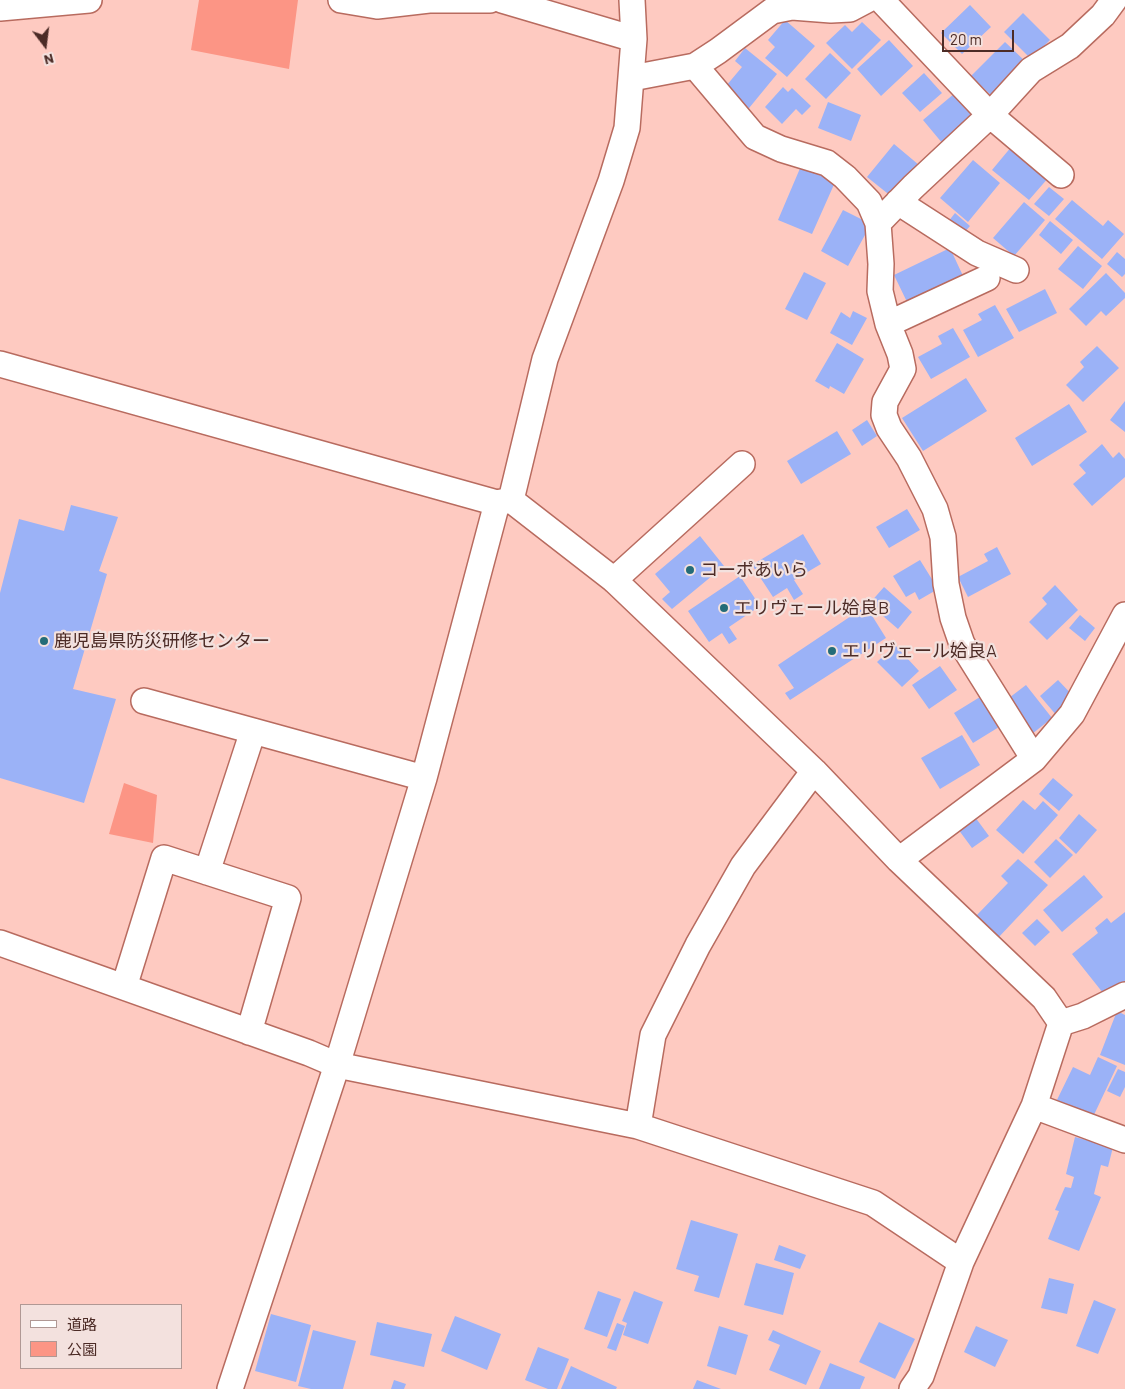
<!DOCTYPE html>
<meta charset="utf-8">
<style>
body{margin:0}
#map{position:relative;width:1125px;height:1389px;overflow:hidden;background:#fecac1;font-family:Barlow,"Noto Sans JP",sans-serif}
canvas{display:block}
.legend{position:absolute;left:20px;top:1304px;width:162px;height:65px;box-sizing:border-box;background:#f3e1de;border:1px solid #b09894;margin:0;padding:6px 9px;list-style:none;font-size:15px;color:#4c2b26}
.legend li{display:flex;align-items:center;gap:10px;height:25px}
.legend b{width:25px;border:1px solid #b09894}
.north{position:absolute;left:20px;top:20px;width:50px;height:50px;-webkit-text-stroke:4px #f3e1de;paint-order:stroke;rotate:165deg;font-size:14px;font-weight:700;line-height:20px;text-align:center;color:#4c2b26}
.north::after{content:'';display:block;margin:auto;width:18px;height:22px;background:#4c2b26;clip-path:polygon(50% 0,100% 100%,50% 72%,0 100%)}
.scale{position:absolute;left:942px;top:30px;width:72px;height:22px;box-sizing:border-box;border:2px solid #4c2b26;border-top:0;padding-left:6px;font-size:15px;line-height:18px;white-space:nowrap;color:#4c2b26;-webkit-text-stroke:4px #f3e1de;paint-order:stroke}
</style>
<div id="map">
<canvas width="1125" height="1389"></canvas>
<ul class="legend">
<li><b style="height:6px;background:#fff"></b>道路</li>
<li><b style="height:14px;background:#fc9585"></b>公園</li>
</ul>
<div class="north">N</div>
<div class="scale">20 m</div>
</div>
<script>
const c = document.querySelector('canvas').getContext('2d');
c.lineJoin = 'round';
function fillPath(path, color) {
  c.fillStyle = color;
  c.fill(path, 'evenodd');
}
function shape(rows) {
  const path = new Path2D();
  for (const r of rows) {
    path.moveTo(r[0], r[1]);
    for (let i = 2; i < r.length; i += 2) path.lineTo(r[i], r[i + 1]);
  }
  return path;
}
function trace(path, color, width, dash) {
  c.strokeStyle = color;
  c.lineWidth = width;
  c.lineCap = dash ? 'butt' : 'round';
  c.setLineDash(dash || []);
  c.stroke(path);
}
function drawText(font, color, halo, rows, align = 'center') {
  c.font = font + ' Barlow,"Noto Sans JP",sans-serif';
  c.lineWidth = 4.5;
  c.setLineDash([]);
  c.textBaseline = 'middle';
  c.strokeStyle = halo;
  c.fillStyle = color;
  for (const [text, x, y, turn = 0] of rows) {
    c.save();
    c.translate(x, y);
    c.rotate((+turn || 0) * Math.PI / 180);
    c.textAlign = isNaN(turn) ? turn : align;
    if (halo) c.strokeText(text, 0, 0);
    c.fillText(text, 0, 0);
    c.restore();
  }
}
fillPath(shape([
 [199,0,298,0,289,69,191,50],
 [124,783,157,795,153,843,109,834]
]), '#fc9585');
fillPath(shape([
 [970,5,991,27,962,54,941,33],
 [1023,13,1050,40,1031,59,1004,32],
 [785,20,815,46,787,77,765,58,775,47,768,40],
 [862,22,881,40,852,69,826,43,845,25,852,32],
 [889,40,913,66,881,96,857,69],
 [1005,42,1027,63,996,100,971,76],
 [745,48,777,74,745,113,721,92,742,67,735,61],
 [830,53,851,73,826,99,805,79],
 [924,73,942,93,920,112,902,93],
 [783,87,788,92,792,88,811,106,802,115,796,109,782,124,765,107],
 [955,93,975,117,943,144,923,120],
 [828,102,861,115,851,141,818,128],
 [894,144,919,165,892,197,867,177],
 [1012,146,1049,177,1029,200,992,170],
 [973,160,1000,183,968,222,940,198],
 [801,166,836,180,812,234,778,220],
 [1049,187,1064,199,1049,216,1034,204],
 [1072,200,1103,226,1108,220,1124,234,1102,259,1055,219],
 [1024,202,1045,220,1014,256,993,238],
 [843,210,871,224,848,266,821,251],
 [955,213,970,226,962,235,948,222],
 [1050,221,1073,240,1061,254,1039,235],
 [1078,246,1102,266,1083,289,1058,269],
 [950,248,964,278,908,304,894,275],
 [1117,252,1125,259,1125,274,1122,277,1107,264],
 [804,272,826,283,807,320,785,309],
 [1106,273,1125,293,1125,298,1106,316,1101,311,1086,326,1069,309],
 [1045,289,1057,313,1019,332,1006,309],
 [995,305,1014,338,978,357,963,330,982,320,978,314],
 [853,311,867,318,852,345,830,333,841,312,850,318],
 [953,328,970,357,931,379,918,357,942,344,938,336],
 [837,343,864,359,844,394,830,386,829,389,815,381],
 [1097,346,1119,368,1083,402,1066,385,1084,367,1080,362],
 [966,378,987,411,923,451,902,418],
 [1125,401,1125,432,1110,420],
 [1069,404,1087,432,1032,466,1015,438],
 [867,420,877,436,862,446,852,430],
 [837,431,851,454,801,484,787,461],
 [1102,444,1113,458,1119,452,1125,459,1125,477,1092,506,1073,484,1086,473,1079,465],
 [71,505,118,517,99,571,107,574,73,689,116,699,84,803,0,778,0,593,19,519,64,531],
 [907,509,920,530,889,548,876,527],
 [803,534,821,564,794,580,803,594,794,600,787,588,773,597,752,565],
 [700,536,724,566,672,609,662,599,670,592,655,574],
 [997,547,1011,574,968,597,958,577,988,561,984,554],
 [920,560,938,589,919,600,915,592,906,597,893,576],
 [740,576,760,606,729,627,737,639,729,644,722,633,709,642,688,611],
 [1055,585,1078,610,1047,640,1029,622,1047,604,1042,598],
 [884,587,912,612,898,629,869,604],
 [866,606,886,638,790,700,785,693,794,688,778,665],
 [1080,615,1095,628,1085,641,1069,628],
 [895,645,919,671,902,687,877,662],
 [940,666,957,690,929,709,912,685],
 [1058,680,1076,699,1057,716,1040,696],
 [1026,685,1052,718,1032,734,1005,701],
 [980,697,999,727,973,743,954,713],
 [962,735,980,765,940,789,921,758],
 [1053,778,1073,795,1059,811,1039,794],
 [1023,800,1035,810,1043,801,1058,815,1023,854,996,830],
 [1079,814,1097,830,1076,854,1059,838],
 [975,817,989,836,972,848,958,829],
 [1056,839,1073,855,1050,878,1034,862],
 [1018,859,1048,885,997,939,975,917,1008,883,1001,876],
 [1084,875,1103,897,1062,932,1043,910],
 [1125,912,1125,983,1107,998,1072,954,1098,933,1095,928,1107,918,1111,923],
 [1037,919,1050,932,1035,946,1022,933],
 [1117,1011,1125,1015,1125,1065,1100,1055],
 [1098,1057,1117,1066,1092,1119,1056,1102,1073,1067,1090,1075],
 [1118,1069,1125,1072,1125,1087,1120,1097,1107,1091],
 [1075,1137,1113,1147,1108,1167,1101,1165,1094,1194,1101,1197,1079,1251,1048,1239,1059,1211,1055,1210,1065,1187,1071,1188,1074,1177,1066,1174],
 [691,1220,738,1234,719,1298,694,1291,699,1276,676,1269],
 [779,1245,806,1255,800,1269,774,1260],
 [756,1263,794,1273,783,1315,744,1305],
 [1049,1278,1074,1284,1067,1314,1041,1308],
 [598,1291,621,1299,607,1337,584,1329],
 [634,1291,663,1302,648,1344,623,1335,627,1323,622,1321],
 [1094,1300,1116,1309,1098,1354,1076,1346],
 [271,1314,311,1325,296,1382,255,1371],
 [455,1316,501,1334,487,1370,441,1351],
 [377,1322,432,1334,424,1367,370,1355],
 [879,1322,915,1339,895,1379,859,1362],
 [617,1323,625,1326,616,1351,607,1348],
 [719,1326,748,1335,736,1375,707,1366],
 [976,1326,1008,1340,995,1367,964,1352],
 [313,1330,356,1341,343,1389,311,1389,298,1386],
 [773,1330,821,1351,806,1385,769,1370,780,1345,768,1340],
 [538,1347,569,1359,557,1389,548,1389,525,1380],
 [830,1363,865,1377,860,1389,819,1389],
 [571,1366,617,1387,616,1389,561,1389],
 [394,1380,406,1384,404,1389,391,1389],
 [697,1380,721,1389,693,1389]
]), '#9bb2f7');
const minor = shape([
 [341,0,377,6,429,0,490,0],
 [502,0,634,39],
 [884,0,884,3,990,115,1061,175],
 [0,8,89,0],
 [695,66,755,137,781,149,827,163,845,177,869,202,878,223,881,264,880,291,888,324,900,354,903,369,885,402,884,415,889,428,909,458,935,509,943,537,946,584,953,618,962,644,1034,759],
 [632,78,695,66,718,51,772,11,792,7,831,10,850,9,867,0],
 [898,202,977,253,1016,270],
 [878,223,913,187,990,115,1031,70,1070,46,1103,15,1114,0],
 [888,324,987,278],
 [0,364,497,503],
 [511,500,614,580,814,771,899,860,1044,998,1061,1023],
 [511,500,545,359,611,181,627,128,634,39,632,0],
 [614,580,742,464],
 [144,701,424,778],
 [899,860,1034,759,1072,714,1125,615],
 [207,872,253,731],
 [0,943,309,1053,337,1065,638,1126,873,1203,961,1262],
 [124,987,164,858,288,898,249,1032],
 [1061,1023,1083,1016,1125,995],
 [1034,1106,1125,1140],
 [638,1126,653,1035,698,945,743,866,814,771],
 [230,1389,337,1065,424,778,497,503,511,500],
 [912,1389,921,1376,961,1262,1034,1106,1061,1023]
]);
trace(minor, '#b86b5f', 28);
trace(minor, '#fff', 25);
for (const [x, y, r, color] of [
 [690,570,5,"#246c78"],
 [724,608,5,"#246c78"],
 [44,641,5,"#246c78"],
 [832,651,5,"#246c78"]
]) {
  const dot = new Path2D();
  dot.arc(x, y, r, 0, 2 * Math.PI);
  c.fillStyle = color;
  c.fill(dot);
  trace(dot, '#f3e1de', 2);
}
drawText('18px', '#4c2b26', '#f3e1de', [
 ["コーポあいら",700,570],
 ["エリヴェール姶良B",734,608],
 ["鹿児島県防災研修センター",54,641],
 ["エリヴェール姶良A",842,651]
], 'left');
</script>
